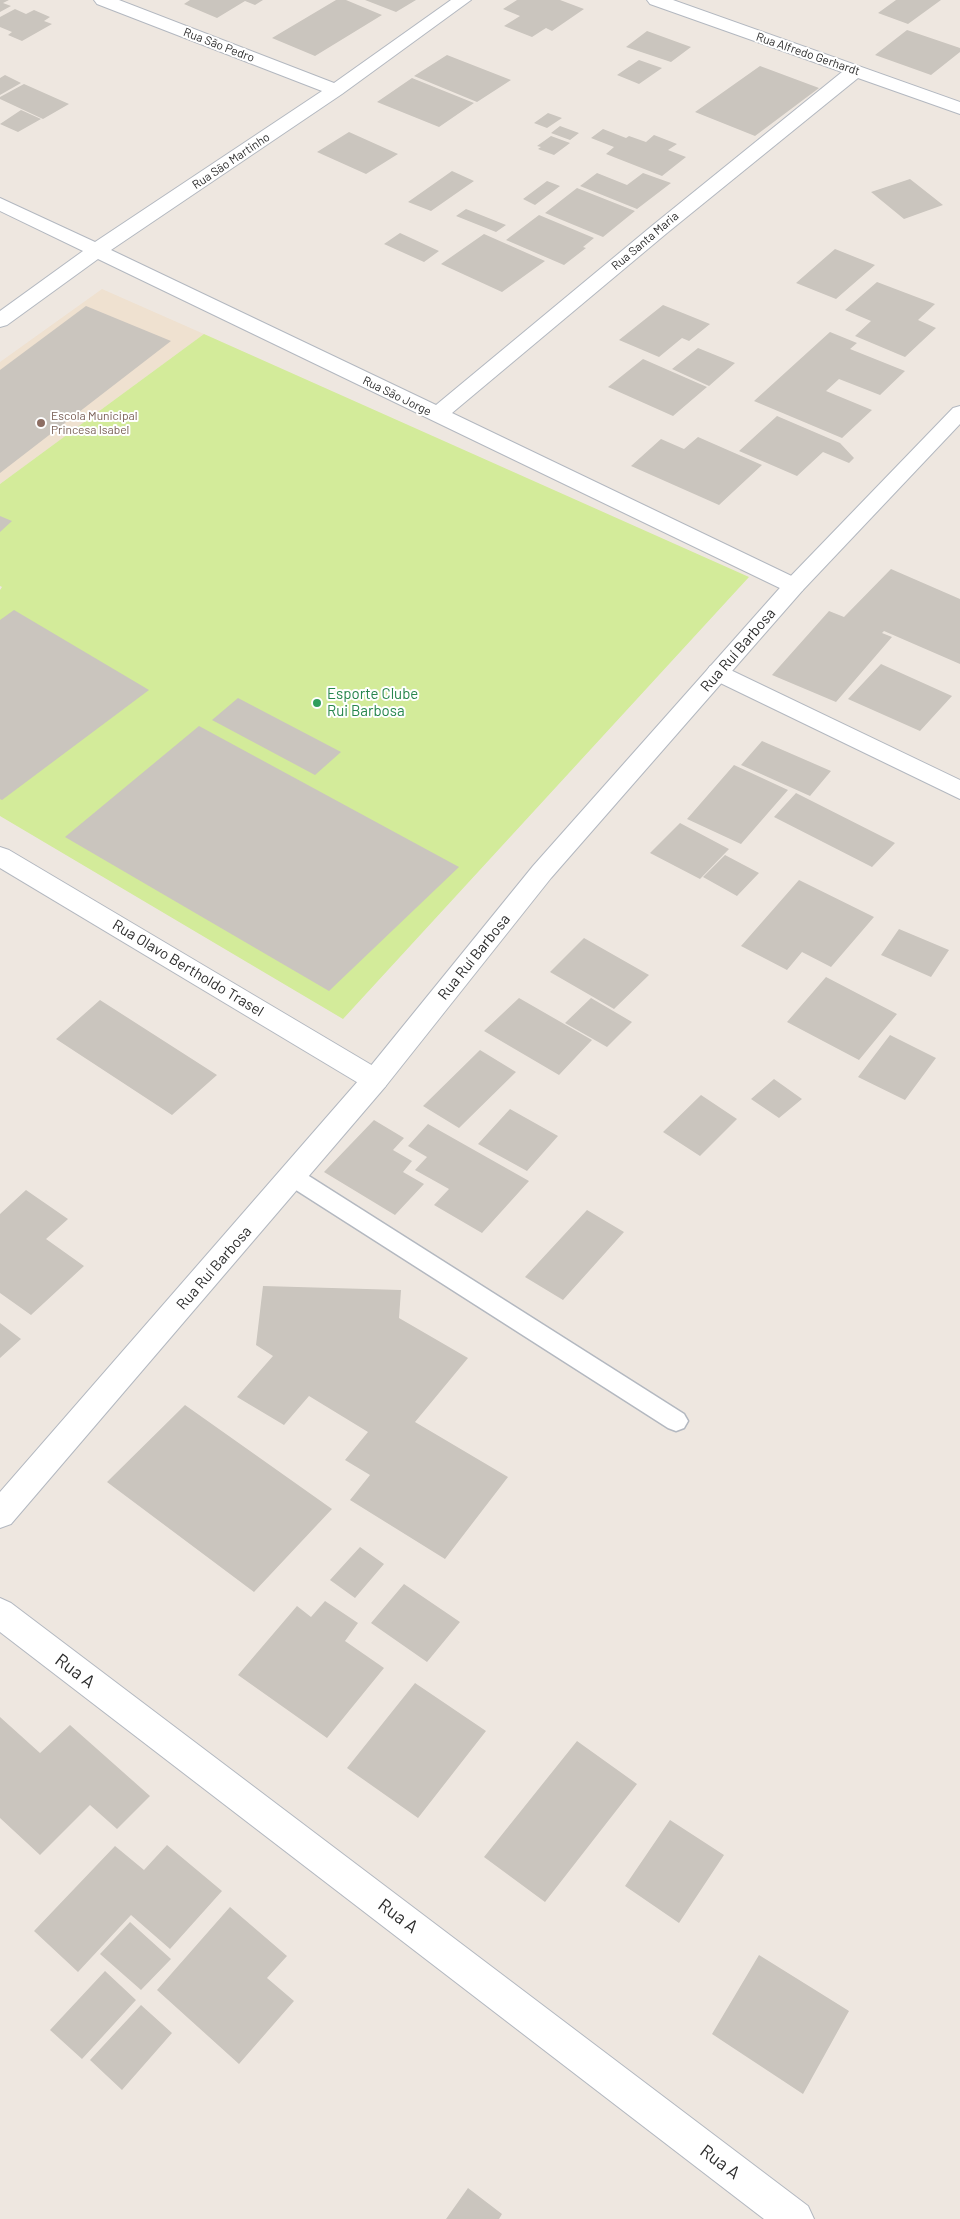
<!DOCTYPE html>
<meta charset="utf-8">
<style>
body{margin:0}
canvas{display:block;background:#eee7e0}
</style>
<canvas width="960" height="2219"></canvas>
<script>
const c = document.querySelector('canvas').getContext('2d');
c.lineJoin = 'round';
function fillPath(path, color) {
  c.fillStyle = color;
  c.fill(path, 'evenodd');
}
function shape(rows) {
  const path = new Path2D();
  for (const r of rows) {
    path.moveTo(r[0], r[1]);
    for (let i = 2; i < r.length; i += 2) path.lineTo(r[i], r[i + 1]);
  }
  return path;
}
function trace(path, color, width, dash) {
  c.strokeStyle = color;
  c.lineWidth = width;
  c.lineCap = dash ? 'butt' : 'round';
  c.setLineDash(dash || []);
  c.stroke(path);
}
function drawText(font, color, halo, rows, align = 'center') {
  c.font = font + ' Barlow,sans-serif';
  c.lineWidth = 4;
  c.setLineDash([]);
  c.textBaseline = 'middle';
  c.strokeStyle = halo;
  c.fillStyle = color;
  for (const [text, x, y, turn = 0] of rows) {
    c.save();
    c.translate(x, y);
    c.rotate((+turn || 0) * Math.PI / 180);
    c.textAlign = isNaN(turn) ? turn : align;
    if (halo) c.strokeText(text, 0, 0);
    c.fillText(text, 0, 0);
    c.restore();
  }
}
fillPath(shape([
 [102,289,204,334,0,484,0,362]
]), '#efe1d0');
fillPath(shape([
 [204,334,749,577,343,1019,0,816,0,590,2,587,0,586,0,484]
]), '#d3eb9a');
fillPath(shape([
 [0,0,9,0,3,3,11,6,0,12],
 [190,0,263,0,255,5,245,1,217,18,184,4],
 [336,0,346,0,382,15,315,56,272,38],
 [365,0,416,0,396,12],
 [517,0,560,0,584,9,552,31,546,28,532,37,504,26,520,16,503,9],
 [896,0,941,0,908,24,878,13],
 [15,9,26,14,34,10,50,17,44,21,52,24,22,41,8,35,12,32,0,27,0,17],
 [907,30,960,48,960,52,931,75,875,55],
 [647,31,691,47,671,62,626,47],
 [447,55,511,80,477,102,414,76],
 [639,60,662,68,639,84,617,75],
 [760,66,819,88,755,136,695,112],
 [5,75,21,83,0,95,0,78],
 [412,78,474,103,439,127,377,102],
 [24,84,69,104,43,119,0,99,0,97],
 [21,110,41,119,18,132,0,124],
 [548,113,562,118,547,128,534,123],
 [560,126,579,133,570,140,551,133],
 [603,129,626,138,629,136,646,142,654,135,677,144,668,150,686,157,662,176,606,154,614,147,591,138],
 [349,132,398,154,366,174,317,152],
 [551,136,570,143,554,155,538,149,541,147,537,146],
 [452,171,474,181,431,211,408,202],
 [597,173,627,185,643,173,671,183,637,209,580,186],
 [910,179,943,205,904,219,871,192],
 [547,181,560,186,535,205,523,199],
 [577,188,635,211,603,237,545,213],
 [466,209,506,225,496,232,456,216],
 [539,215,594,238,583,247,586,248,564,265,506,240],
 [400,233,439,251,424,262,384,244],
 [484,234,545,261,502,292,441,264],
 [835,249,875,265,836,299,796,283],
 [877,282,935,304,918,320,936,328,905,357,855,336,871,321,845,310],
 [663,305,710,324,689,341,682,338,659,357,619,340],
 [86,306,171,341,0,473,0,370],
 [830,332,857,343,850,349,905,371,880,395,839,379,826,391,872,410,842,438,754,401],
 [698,348,735,363,709,386,672,369],
 [643,359,707,387,673,416,608,387],
 [777,416,840,443,854,458,849,463,823,452,797,476,739,451],
 [698,437,762,465,719,505,631,466,661,439,684,449],
 [0,516,12,521,0,532],
 [891,569,960,599,960,664,884,631,882,633,892,637,836,702,772,675,829,611,844,617],
 [14,610,149,690,2,800,0,799,0,620],
 [881,664,952,696,920,731,848,699],
 [238,698,341,752,315,775,212,720],
 [199,726,459,867,329,991,65,837],
 [762,741,831,771,810,796,741,765],
 [734,765,788,790,741,844,687,819],
 [796,793,895,843,872,867,774,817],
 [680,823,729,849,700,879,650,853],
 [725,855,759,873,737,896,703,877],
 [799,880,874,917,831,967,802,952,787,970,741,946],
 [899,929,949,950,931,977,881,955],
 [584,938,649,975,614,1009,550,972],
 [826,977,897,1014,859,1060,787,1022],
 [519,998,592,1040,559,1075,484,1031],
 [591,998,632,1022,607,1047,565,1023],
 [100,1000,217,1075,172,1115,56,1039],
 [890,1035,936,1058,905,1100,858,1077],
 [480,1050,516,1072,459,1128,423,1106],
 [774,1079,802,1099,779,1118,751,1099],
 [701,1095,737,1119,700,1156,663,1132],
 [510,1109,558,1136,527,1171,478,1144],
 [374,1120,404,1138,393,1150,412,1161,403,1172,424,1184,395,1215,324,1172],
 [428,1124,529,1181,482,1233,434,1205,449,1189,415,1170,427,1157,408,1146],
 [26,1190,68,1219,46,1239,84,1266,31,1315,0,1293,0,1214],
 [587,1210,624,1232,563,1300,525,1277],
 [263,1286,401,1290,399,1318,468,1358,415,1422,508,1477,445,1559,350,1500,370,1475,345,1460,368,1432,309,1396,284,1425,237,1397,273,1356,256,1345],
 [0,1323,21,1339,0,1358],
 [185,1405,332,1509,254,1592,107,1482],
 [360,1547,384,1564,355,1598,330,1580],
 [404,1584,460,1622,427,1662,371,1623],
 [325,1601,358,1623,345,1641,384,1668,327,1738,238,1675,297,1606,311,1617],
 [415,1683,486,1731,418,1818,347,1768],
 [0,1717,40,1753,70,1725,150,1796,117,1829,90,1805,40,1855,0,1818],
 [577,1741,637,1784,545,1902,484,1857],
 [670,1820,724,1855,679,1923,625,1886],
 [167,1845,222,1891,170,1949,131,1915,78,1972,34,1931,115,1846,144,1870],
 [230,1907,287,1956,267,1978,294,2001,239,2064,157,1990],
 [130,1922,171,1959,141,1990,100,1954],
 [759,1955,849,2011,803,2094,712,2034],
 [105,1971,136,2000,82,2059,50,2030],
 [141,2005,172,2033,122,2090,90,2060],
 [468,2188,502,2214,499,2219,446,2219]
]), '#cac5be');
const service = shape([
 [293,1168,301,1171,684,1414,688,1421,684,1428,676,1431,668,1428,285,1183,282,1177,285,1171,293,1168]
]);
const minor = shape([
 [94,0,119,0,334,83,451,0,471,0,342,94,111,250,436,405,653,225,842,72,650,4,647,0,673,0,960,102,960,114,858,78,667,233,452,413,802,581,805,586,802,591,794,593,786,591,98,259,7,325,0,327,0,311,83,251,0,211,0,198,95,242,322,91,97,4,94,0],
 [718,664,960,780,960,799,710,678,706,672,710,666,718,664],
 [0,847,9,850,385,1073,389,1080,385,1087,375,1090,365,1087,0,868,0,847],
 [0,1598,11,1603,808,2206,814,2219,764,2219,0,1632,0,1598]
]);
const secondary = shape([
 [960,406,960,424,802,591,551,878,385,1087,11,1524,0,1528,0,1492,365,1073,533,866,786,581,953,408,960,406]
]);
trace(service, '#b3b8c0', 3);
trace(minor, '#b3b8c0', 2);
trace(secondary, '#b3b8c0', 2);
fillPath(service, '#fff');
fillPath(minor, '#fff');
fillPath(secondary, '#fff');
for (const [x, y, r, color] of [
 [41,423,5,"#8d6e63"],
 [317,703,5,"#2e9e5b"]
]) {
  const dot = new Path2D();
  dot.arc(x, y, r, 0, 2 * Math.PI);
  c.fillStyle = color;
  c.fill(dot);
  trace(dot, '#fff', 2);
}
drawText('12px', '#2d2d2d', '#fff', [
 ["Rua São Pedro",219,45,21],
 ["Rua Alfredo Gerhardt",808,54,19],
 ["Rua São Martinho",231,161,-34],
 ["Rua Santa Maria",645,241,-40],
 ["Rua São Jorge",397,396,26]
]);
drawText('12px', '#785e54', '#fff', [
 ["Escola Municipal",51,416],
 ["Princesa Isabel",51,430]
], 'left');
drawText('15px', '#2d2d2d', '#fff', [
 ["Rua Ruí Barbosa",738,650,-49],
 ["Rua Ruí Barbosa",474,957,-51],
 ["Rua Olavo Bertholdo Trasel",188,968,31],
 ["Rua Ruí Barbosa",214,1268,-49]
]);
drawText('15px', '#27864d', '#fff', [
 ["Esporte Clube",327,694],
 ["Rui Barbosa",327,711]
], 'left');
drawText('18px', '#2d2d2d', '#fff', [
 ["Rua A",75,1671,37],
 ["Rua A",398,1916,37],
 ["Rua A",720,2162,37]
]);
</script>
